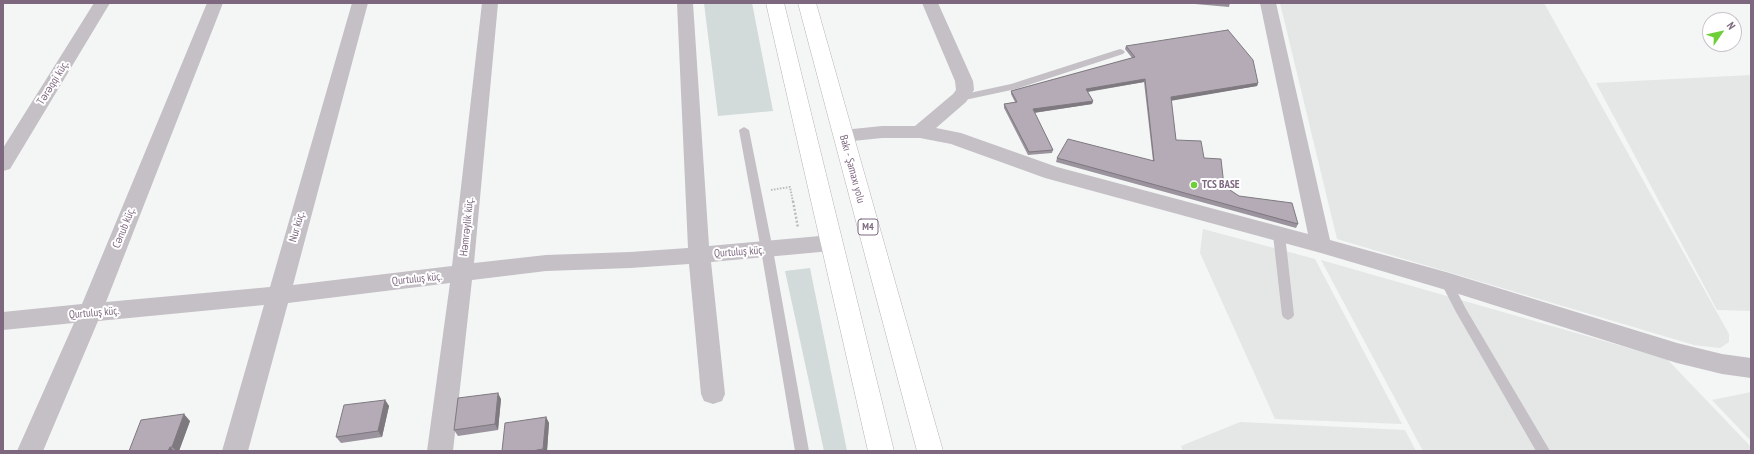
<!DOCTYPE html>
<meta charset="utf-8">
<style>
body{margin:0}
#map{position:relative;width:1754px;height:454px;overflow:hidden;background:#f3f6f4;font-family:"PT Sans Narrow",sans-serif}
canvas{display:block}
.frame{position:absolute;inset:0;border:4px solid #7d6880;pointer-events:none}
.north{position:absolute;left:1702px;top:12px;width:40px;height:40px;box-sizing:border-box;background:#fff;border:1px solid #cbc3cc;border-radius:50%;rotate:56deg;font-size:11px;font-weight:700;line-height:16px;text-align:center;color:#7d6880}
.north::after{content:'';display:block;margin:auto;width:14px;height:18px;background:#6fcf39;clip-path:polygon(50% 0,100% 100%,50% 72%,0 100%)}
</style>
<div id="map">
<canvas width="1754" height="454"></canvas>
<div class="frame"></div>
<div class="north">N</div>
</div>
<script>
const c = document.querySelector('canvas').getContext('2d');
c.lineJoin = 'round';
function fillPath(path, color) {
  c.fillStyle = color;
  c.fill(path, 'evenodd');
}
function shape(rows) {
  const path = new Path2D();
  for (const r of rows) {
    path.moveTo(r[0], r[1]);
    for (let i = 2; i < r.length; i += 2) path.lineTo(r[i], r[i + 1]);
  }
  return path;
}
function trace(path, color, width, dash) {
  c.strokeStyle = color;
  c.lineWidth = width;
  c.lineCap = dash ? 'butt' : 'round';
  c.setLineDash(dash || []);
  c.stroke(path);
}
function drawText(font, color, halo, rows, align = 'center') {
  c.font = font + ' "PT Sans Narrow",sans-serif';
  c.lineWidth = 4;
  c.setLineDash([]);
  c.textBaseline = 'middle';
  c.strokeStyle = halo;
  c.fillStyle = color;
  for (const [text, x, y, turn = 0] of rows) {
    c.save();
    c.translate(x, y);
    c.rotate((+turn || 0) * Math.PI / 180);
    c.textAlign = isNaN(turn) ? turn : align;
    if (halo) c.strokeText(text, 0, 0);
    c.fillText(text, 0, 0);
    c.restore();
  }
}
fillPath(shape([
 [1280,3,1544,3,1729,334,1729,342,1720,348,1694,345,1337,239],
 [1751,75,1751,311,1717,310,1596,83],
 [1203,229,1315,259,1402,424,1275,419,1200,253],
 [1321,260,1667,359,1751,447,1751,451,1423,451],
 [1751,392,1751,441,1712,400],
 [1240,422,1405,430,1416,451,1183,451,1181,446]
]), '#e5e6e6');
fillPath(shape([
 [704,3,752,3,773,111,718,116],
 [810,268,847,451,824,451,785,271]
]), '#d2dada');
const trunk = shape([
 [766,3,784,3,894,451,868,451,766,3],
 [798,3,816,3,943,451,917,451,798,3]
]);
trace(trunk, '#b8b2b8', 1);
trace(shape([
 [771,190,790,187,793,202]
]), '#bdb9be', 2, [1.5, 1.5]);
trace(shape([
 [793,201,798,228]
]), '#bdb9be', 2.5, [2, 2]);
fillPath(shape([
 [1120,49,1123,50,1125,52,1123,54,1016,89,960,101,955,98,960,95,1011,84,1120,49],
 [744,127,749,130,773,250,809,451,795,451,761,250,739,130,744,127],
 [1279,231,1283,232,1285,235,1294,315,1292,318,1288,320,1284,318,1282,315,1273,235,1275,232,1279,231],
 [1446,277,1450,278,1466,309,1550,451,1536,451,1456,312,1440,281,1442,278,1446,277]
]), '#c5bfc6');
fillPath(shape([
 [94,3,110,3,10,169,3,171,3,148,94,3],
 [207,3,223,3,106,302,270,287,352,3,368,3,293,285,452,266,482,3,498,3,474,263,546,255,630,252,688,248,677,3,693,3,709,246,831,235,839,237,842,243,839,249,831,251,711,262,725,394,722,401,713,404,704,401,701,394,689,264,630,268,546,271,472,280,453,451,427,451,450,283,288,303,248,451,222,451,264,305,98,321,43,451,17,451,74,323,3,330,3,312,82,304,207,3],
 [922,3,938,3,973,81,974,90,966,102,936,128,961,133,1057,167,1308,234,1260,3,1276,3,1330,240,1446,272,1677,343,1722,354,1751,358,1751,378,1722,374,1677,363,1446,290,1321,253,1045,178,951,144,920,138,882,138,843,142,836,141,833,136,836,131,843,130,882,126,915,126,953,94,956,90,955,81,922,3]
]), '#c5bfc6');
fillPath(trunk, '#fff');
fillPath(shape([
 [1184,3,1230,3,1229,7],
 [1126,46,1258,83,1257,86,1171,100,1176,140,1204,158,1224,186,1239,196,1298,224,1296,228,1056,162,1057,158,1153,161,1144,82,1088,92,1093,101,1092,104,1034,113,1053,150,1052,153,1028,155,1004,108,1004,104,1015,102,1011,94,1011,91,1132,58,1125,49],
 [501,399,498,430,458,436,454,430],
 [385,400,389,406,382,437,341,443,336,437],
 [546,417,549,423,547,451,502,451],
 [190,421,179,451,129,451]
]), '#9b939d');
fillPath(shape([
 [1145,79,1144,82,1085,92,1086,89],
 [1258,83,1257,86,1170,101,1171,97],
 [1093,101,1092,104,1032,113,1033,109],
 [498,393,501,399,498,430,495,424],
 [385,400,389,406,382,437,378,431],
 [184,414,190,421,179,451,177,451,172,447],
 [546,417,549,423,547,451,544,451,543,449],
 [170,447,174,451,168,451]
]), '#7e787f');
const building = shape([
 [1228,30,1253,60,1258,83,1171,97,1176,140,1201,141,1204,158,1221,159,1224,186,1239,196,1292,203,1298,224,1057,158,1068,139,1154,161,1145,79,1086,89,1093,101,1033,109,1053,150,1029,152,1004,104,1017,102,1011,91,1135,57,1126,46,1228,30],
 [498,393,495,424,454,430,458,398,498,393],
 [385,400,378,431,336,437,344,405,385,400],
 [184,414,172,447,170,447,168,451,129,451,141,420,184,414],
 [546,417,543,449,532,451,502,451,505,423,546,417]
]);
fillPath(building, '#b4abb6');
trace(building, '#7e787f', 1);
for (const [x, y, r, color] of [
 [1194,185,4,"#6fcf39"]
]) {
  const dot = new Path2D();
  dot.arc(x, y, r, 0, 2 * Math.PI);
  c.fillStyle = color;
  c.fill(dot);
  trace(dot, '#fff', 1.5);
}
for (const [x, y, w] of [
 [868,227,20]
]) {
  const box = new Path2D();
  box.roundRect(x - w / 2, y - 8, w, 16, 3);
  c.fillStyle = '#fff';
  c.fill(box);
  trace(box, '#7d6880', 1);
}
drawText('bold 10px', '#7d6880', null, [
 ["M4",868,227]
]);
drawText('11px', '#7d6880', '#fff', [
 ["Tərəqqi küç.",53,83,-58],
 ["Bakı - Şamaxı yolu",852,169,75],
 ["Nur küç.",297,227,-74],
 ["Həmrəylik küç.",467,227,-84],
 ["Cənub küç.",124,228,-68],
 ["Qurtuluş küç.",739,252,-4],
 ["Qurtuluş küç.",417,279,-6],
 ["Qurtuluş küç.",94,313,-5]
]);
drawText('bold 11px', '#7d6880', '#fff', [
 ["TCS BASE",1202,185]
], 'left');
</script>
